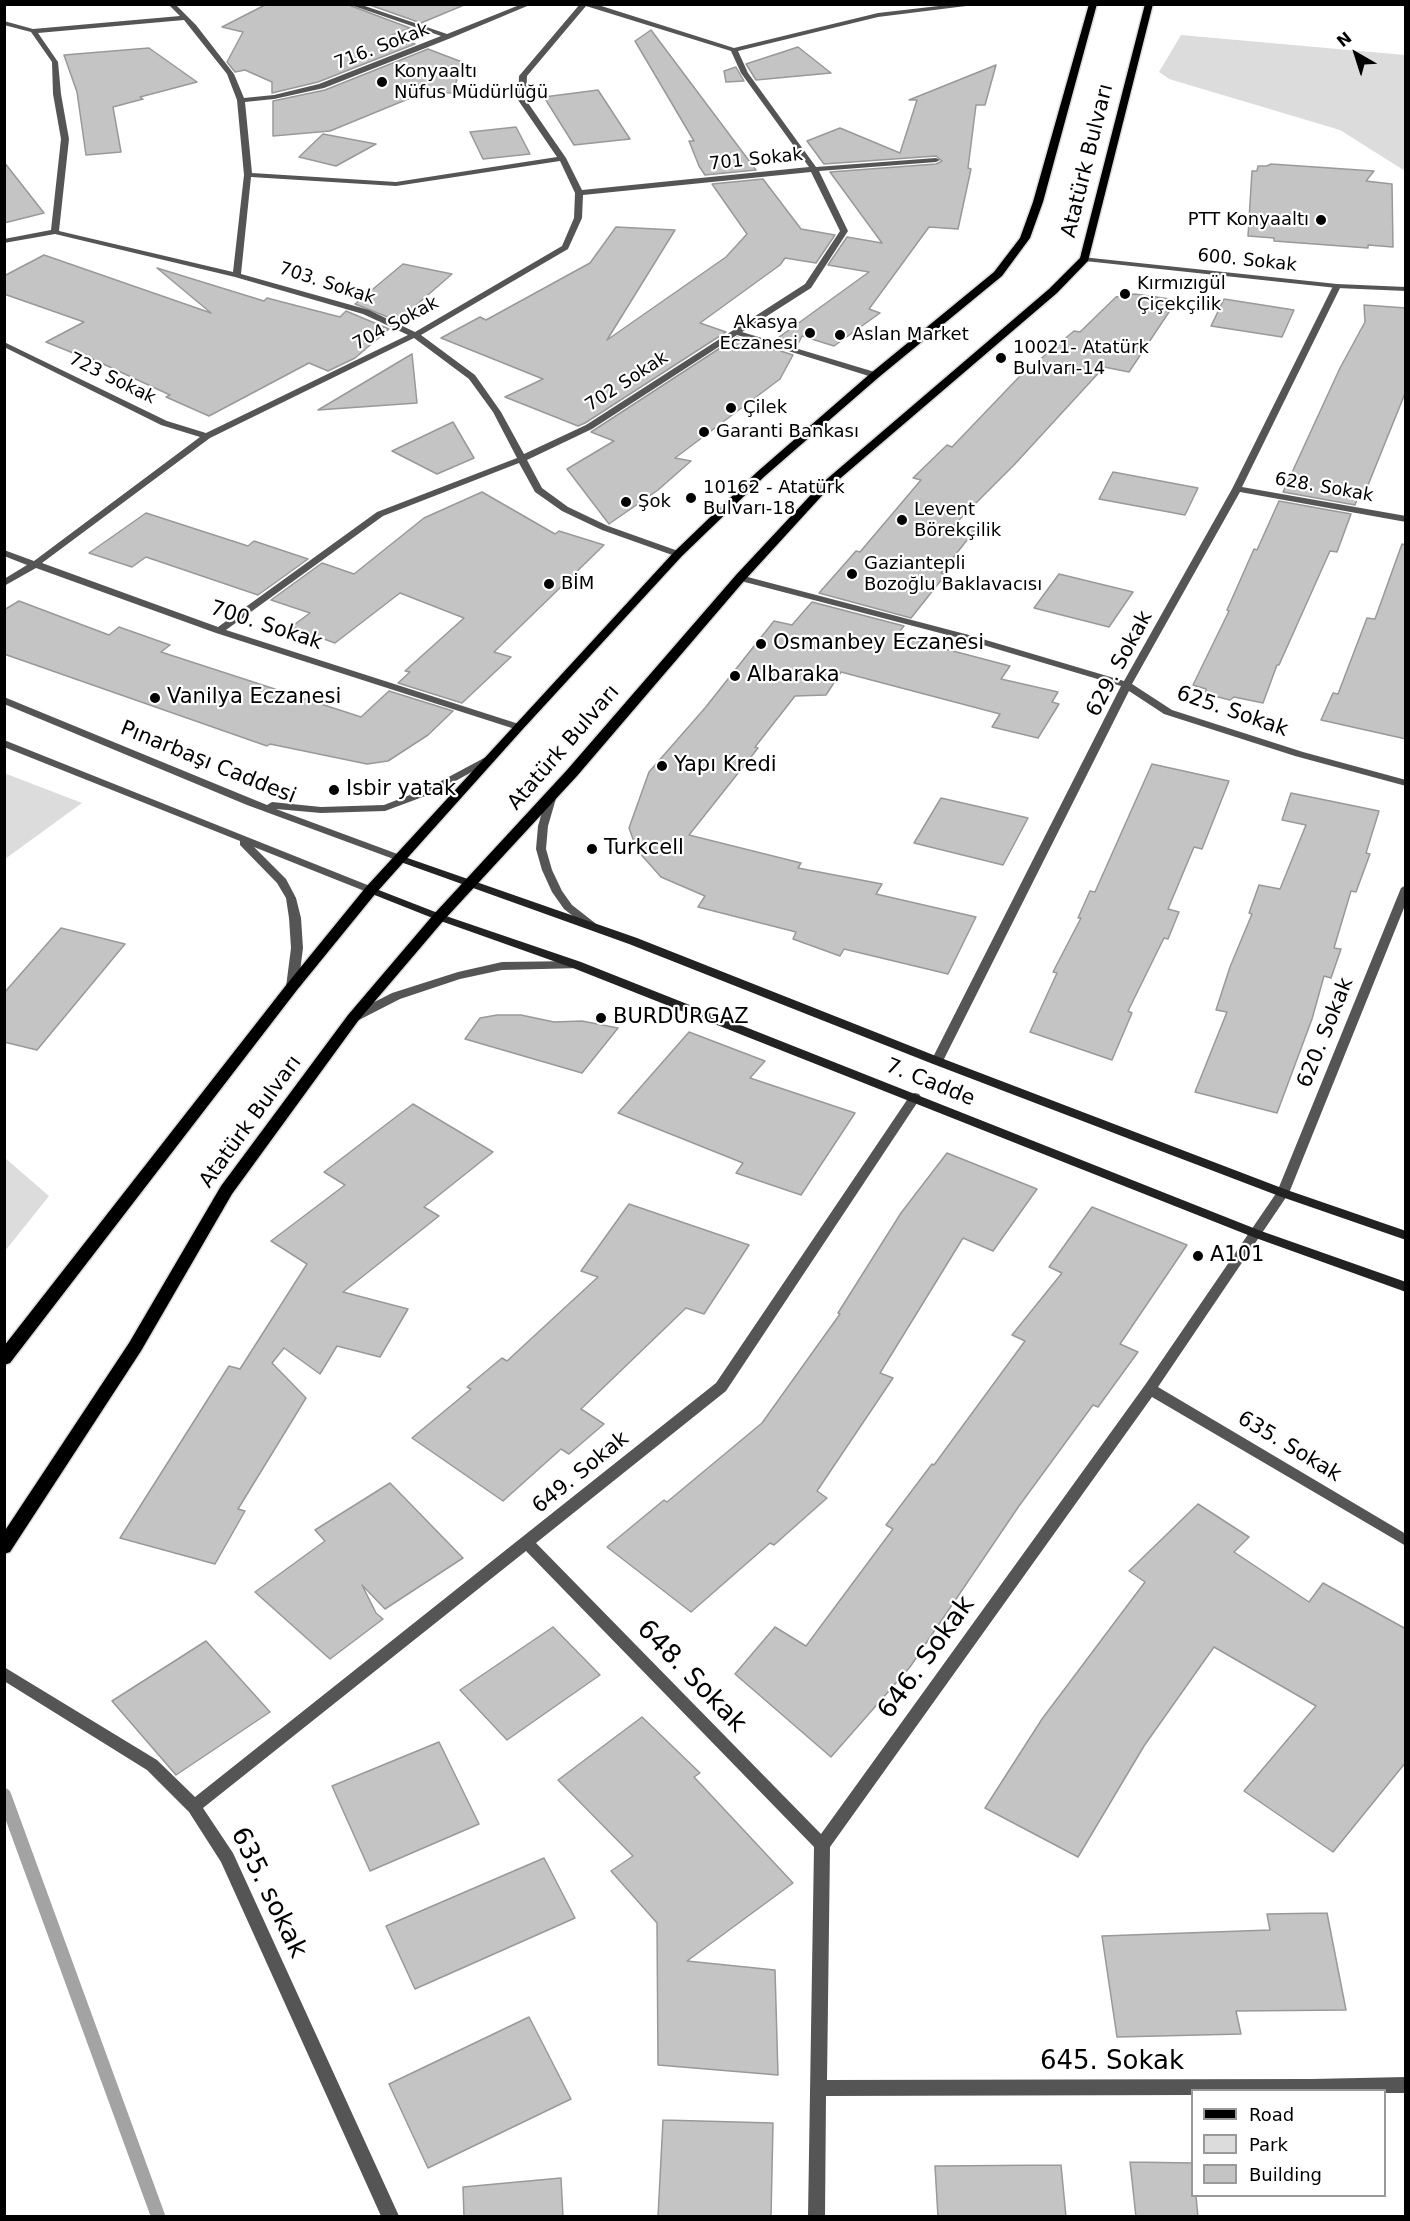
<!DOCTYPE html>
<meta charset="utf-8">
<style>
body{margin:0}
#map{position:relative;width:1410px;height:2221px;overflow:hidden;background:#fff;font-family:"DejaVu Sans",sans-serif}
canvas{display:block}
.frame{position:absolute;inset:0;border:6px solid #000;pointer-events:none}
.legend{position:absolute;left:1191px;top:2089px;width:195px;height:108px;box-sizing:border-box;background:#fff;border:2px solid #999;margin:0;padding:8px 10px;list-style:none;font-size:18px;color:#000}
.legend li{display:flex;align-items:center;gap:12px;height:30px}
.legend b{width:30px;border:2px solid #999}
.north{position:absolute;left:1326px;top:24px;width:60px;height:60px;-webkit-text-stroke:4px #fff;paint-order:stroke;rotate:321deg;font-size:16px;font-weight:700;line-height:24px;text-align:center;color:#000}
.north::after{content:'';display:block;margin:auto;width:21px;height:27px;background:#000;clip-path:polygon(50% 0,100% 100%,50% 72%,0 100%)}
</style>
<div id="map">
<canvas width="1410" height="2221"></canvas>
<div class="frame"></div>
<ul class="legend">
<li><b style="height:8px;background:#000"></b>Road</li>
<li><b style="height:16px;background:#dcdcdc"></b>Park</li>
<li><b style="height:16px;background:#c4c4c4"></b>Building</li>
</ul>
<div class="north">N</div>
</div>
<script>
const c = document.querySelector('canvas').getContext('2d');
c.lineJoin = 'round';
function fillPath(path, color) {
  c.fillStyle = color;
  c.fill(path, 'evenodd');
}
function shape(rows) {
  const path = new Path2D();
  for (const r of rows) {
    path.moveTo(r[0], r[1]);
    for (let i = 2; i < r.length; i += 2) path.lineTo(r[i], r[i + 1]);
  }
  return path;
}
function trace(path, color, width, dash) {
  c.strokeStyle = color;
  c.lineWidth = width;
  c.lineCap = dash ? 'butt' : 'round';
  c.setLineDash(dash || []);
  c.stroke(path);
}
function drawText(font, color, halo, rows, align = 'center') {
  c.font = font + ' "DejaVu Sans",sans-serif';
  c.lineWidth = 4.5;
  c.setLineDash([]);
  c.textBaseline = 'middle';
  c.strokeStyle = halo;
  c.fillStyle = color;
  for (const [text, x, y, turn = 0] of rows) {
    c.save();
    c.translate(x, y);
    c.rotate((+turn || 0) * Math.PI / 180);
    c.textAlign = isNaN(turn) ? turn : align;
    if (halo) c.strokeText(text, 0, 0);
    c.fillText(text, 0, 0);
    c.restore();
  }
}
fillPath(shape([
 [1181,35,1405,55,1405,171,1340,130,1169,79,1159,72],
 [4,773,82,803,5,859,4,859],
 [5,1158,49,1196,5,1251]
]), '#dcdcdc');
trace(shape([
 [4,1795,158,2216]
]), '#a3a3a3', 14);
const building = shape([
 [267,4,346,4,410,28,392,35,415,44,318,82,272,93,272,82,245,70,235,72,227,62,243,32,222,27,267,4],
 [367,4,464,4,464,5,421,23,367,4],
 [651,30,756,170,705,175,699,166,689,141,694,141,635,41,651,30],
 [798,47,831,73,756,80,746,64,798,47],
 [149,48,197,82,140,97,143,99,113,107,121,152,86,155,77,92,64,55,149,48],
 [428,49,462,62,453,93,425,92,330,131,273,136,273,101,325,90,428,49],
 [996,65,985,105,976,105,968,168,971,169,958,229,929,227,869,309,880,313,834,346,802,336,797,346,775,340,869,272,828,265,847,237,882,243,830,172,936,164,942,161,936,156,824,164,807,141,840,128,900,153,917,100,909,100,996,65],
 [736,67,744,81,726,82,724,71,736,67],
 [598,90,630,139,574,145,544,97,598,90],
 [516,127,530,154,483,159,470,132,516,127],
 [323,134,376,144,336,166,299,157,323,134],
 [4,162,44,213,4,223,4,162],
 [1271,164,1374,171,1366,181,1392,184,1393,247,1368,245,1368,248,1274,241,1274,238,1248,236,1252,171,1257,171,1258,166,1267,166,1271,164],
 [763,179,801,229,835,235,816,263,785,258,780,265,700,323,726,332,585,423,578,426,505,397,543,379,441,338,480,317,486,320,590,263,616,227,675,230,607,340,726,257,747,234,712,184,763,179],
 [44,255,211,313,157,268,264,301,267,298,340,317,346,311,389,329,355,358,328,371,309,363,209,416,166,397,170,395,86,356,83,357,46,342,84,322,4,294,4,276,44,255],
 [403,264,452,274,398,321,355,304,403,264],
 [1135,294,1177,300,1129,372,1104,367,1014,465,954,525,975,530,941,573,946,574,911,618,819,593,856,551,860,552,921,480,913,478,947,445,952,447,1020,376,1074,331,1080,332,1116,297,1135,294],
 [1224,299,1294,310,1282,337,1211,326,1224,299],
 [1364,305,1406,308,1406,391,1364,495,1359,494,1355,505,1283,492,1340,368,1365,322,1364,305],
 [737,337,793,355,780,379,675,458,691,461,658,490,609,524,567,469,614,441,591,432,737,337],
 [412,354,417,403,318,410,412,354],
 [453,422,474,458,437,474,392,451,453,422],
 [1113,472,1198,488,1185,515,1099,499,1113,472],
 [482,492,555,534,559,531,604,545,494,652,511,657,462,703,398,683,410,672,405,671,464,618,400,593,335,643,291,627,310,613,271,600,322,563,354,574,424,518,482,492],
 [1279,501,1351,514,1337,552,1330,551,1279,665,1277,665,1263,703,1234,697,1230,700,1206,694,1206,689,1193,685,1229,611,1227,610,1254,549,1257,550,1279,501],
 [146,513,248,546,254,541,308,559,258,595,146,557,132,567,89,553,146,513],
 [1402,544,1406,545,1406,739,1321,720,1333,693,1338,694,1367,618,1375,619,1402,544],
 [1059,574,1133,592,1109,627,1034,608,1059,574],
 [19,601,109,635,119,627,170,645,161,652,361,717,389,691,453,711,428,735,388,761,367,764,270,744,267,746,4,654,4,610,19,601],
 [812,602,904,626,896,636,1010,666,1001,679,1058,692,1052,702,1059,704,1038,738,992,727,1000,714,841,672,826,695,795,696,755,747,758,748,689,835,801,863,798,868,882,884,876,894,976,917,948,974,844,949,840,956,793,939,796,932,698,907,705,896,661,877,637,850,629,828,649,772,705,708,774,621,792,625,812,602],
 [1152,764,1229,781,1202,849,1194,847,1168,909,1179,912,1168,939,1164,938,1128,1011,1132,1013,1112,1060,1030,1032,1057,973,1053,972,1081,918,1078,918,1090,891,1095,892,1152,764],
 [1291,793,1379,811,1366,853,1370,854,1356,892,1351,891,1334,948,1341,949,1331,978,1324,976,1312,1019,1277,1113,1195,1092,1227,1012,1216,1010,1230,967,1252,914,1249,913,1259,885,1280,889,1306,825,1282,820,1291,793],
 [941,798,1028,818,1003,865,914,843,941,798],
 [61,928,125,944,37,1050,4,1042,4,993,61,928],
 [497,1015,521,1015,554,1022,582,1021,618,1028,582,1073,465,1039,480,1018,497,1015],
 [689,1032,765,1061,750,1078,855,1113,801,1195,736,1173,743,1163,618,1113,689,1032],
 [413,1104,493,1152,424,1207,439,1216,343,1292,408,1309,380,1357,337,1346,320,1374,284,1348,272,1363,306,1398,238,1509,245,1511,215,1564,120,1538,229,1366,240,1369,307,1264,271,1241,345,1185,324,1172,413,1104],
 [947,1153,1037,1189,993,1251,963,1238,880,1373,893,1378,817,1491,827,1498,774,1545,770,1543,691,1612,607,1547,664,1500,667,1502,762,1423,840,1314,838,1313,901,1213,947,1153],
 [629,1204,749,1245,704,1314,686,1308,581,1409,604,1424,569,1454,561,1449,503,1501,412,1438,471,1389,467,1387,502,1358,507,1361,598,1277,581,1271,629,1204],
 [1092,1207,1187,1245,1120,1344,1138,1352,1098,1407,1093,1405,1019,1506,910,1667,831,1757,735,1674,775,1627,806,1646,893,1529,886,1525,932,1464,934,1465,1025,1341,1012,1335,1062,1273,1049,1267,1092,1207],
 [390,1483,463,1558,385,1609,362,1585,376,1613,383,1619,330,1659,255,1592,325,1541,315,1530,390,1483],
 [1198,1504,1249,1537,1234,1552,1309,1602,1323,1583,1406,1629,1406,1762,1333,1852,1244,1791,1316,1706,1214,1647,1144,1746,1078,1857,985,1808,1042,1719,1145,1582,1129,1571,1198,1504],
 [553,1627,600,1675,507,1740,460,1690,553,1627],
 [206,1641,270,1712,176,1775,112,1701,206,1641],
 [642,1717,700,1773,694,1777,793,1883,687,1961,775,1970,778,2075,658,2065,657,1923,611,1871,633,1856,558,1780,642,1717],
 [439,1742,479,1824,370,1871,332,1786,439,1742],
 [544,1858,575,1918,415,1989,386,1926,544,1858],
 [1327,1913,1346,2010,1236,2011,1241,2034,1117,2037,1102,1936,1270,1930,1267,1914,1327,1913],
 [529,2017,571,2099,428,2168,389,2084,529,2017],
 [663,2120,773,2123,771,2217,658,2217,663,2120],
 [1130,2162,1192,2163,1192,2196,1196,2196,1198,2217,1136,2217,1130,2162],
 [1061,2165,1066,2217,938,2217,935,2166,1061,2165],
 [561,2178,563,2217,464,2217,463,2187,561,2178]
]);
fillPath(building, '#c4c4c4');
trace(building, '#999', 1.5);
const primary = shape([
 [1089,4,1097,4,1043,202,1030,238,1002,276,879,377,765,476,682,556,522,730,376,893,297,990,10,1363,4,1365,4,1346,287,984,366,887,674,552,757,472,871,373,994,272,1020,238,1033,202,1089,4],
 [1145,4,1153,4,1088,261,1057,293,829,488,744,581,577,776,444,920,358,1021,232,1194,141,1351,10,1552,4,1554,4,1532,129,1343,221,1186,348,1015,434,914,567,770,736,575,821,484,1049,289,1080,258,1145,4]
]);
trace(primary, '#dbdbdb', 3);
fillPath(shape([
 [168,4,175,4,196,25,234,74,244,98,274,95,319,84,441,36,348,4,359,4,447,34,522,4,532,4,451,38,324,88,274,99,245,102,252,173,396,182,557,157,518,100,519,76,580,4,595,4,734,48,878,13,956,4,982,4,878,17,738,51,748,73,816,167,936,158,940,160,936,162,819,171,848,231,811,288,742,332,878,373,878,377,872,377,737,335,592,429,527,460,542,488,568,507,608,526,681,552,681,556,675,556,602,530,562,511,535,492,519,463,383,516,226,630,522,725,523,727,518,730,216,633,36,568,4,586,4,579,27,565,4,556,4,550,34,561,200,437,161,425,4,347,4,342,167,421,206,433,408,335,363,314,235,277,55,234,4,243,4,239,51,230,61,139,53,94,52,62,31,32,4,25,4,21,33,29,180,16,168,4],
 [586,6,731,51,741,73,809,167,582,190,566,158,526,100,527,76,586,6],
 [184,20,227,74,237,100,244,175,233,272,59,231,69,139,61,94,58,62,38,33,184,20],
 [560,161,575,193,574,218,562,246,415,332,369,310,241,274,251,177,396,186,560,161],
 [811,172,840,231,805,284,586,425,524,454,501,412,475,375,421,335,568,249,582,218,583,195,811,172],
 [414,338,469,379,493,412,517,458,377,512,218,627,42,563,210,438,414,338],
 [1334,284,1341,286,1242,487,1406,516,1406,522,1240,492,1132,684,1172,710,1303,752,1406,780,1406,786,1295,756,1164,714,1129,691,943,1061,941,1064,933,1064,931,1061,1121,686,963,639,737,580,735,578,740,575,969,635,1124,681,1232,489,1334,284],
 [1406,885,1406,903,1289,1193,1158,1387,1406,1534,1406,1546,1152,1397,830,1847,827,2080,1312,2079,1406,2077,1406,2093,1384,2093,1384,2090,1192,2090,1192,2095,826,2096,825,2216,808,2216,814,1847,526,1551,203,1808,233,1853,399,2216,381,2216,221,1862,189,1812,147,1770,4,1681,4,1667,157,1760,195,1797,716,1383,911,1094,915,1093,919,1094,921,1097,919,1100,726,1391,536,1543,821,1834,1145,1385,1277,1192,1401,888,1406,885]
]), '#555');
fillPath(shape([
 [1082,257,1337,284,1406,287,1406,291,1337,288,1085,261,1081,259,1082,257],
 [4,697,267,805,272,802,321,807,384,805,428,788,484,758,488,757,493,760,436,792,385,811,321,813,276,809,403,856,404,858,399,861,247,805,4,704,4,697],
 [4,740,375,888,376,890,375,892,367,892,254,847,286,879,296,898,301,918,303,948,298,987,292,991,288,990,286,987,291,948,289,918,286,898,277,883,240,845,240,841,4,747,4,740],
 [552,792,557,795,548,826,546,849,552,870,562,891,572,905,595,923,597,925,595,927,587,927,564,909,552,892,542,870,536,849,538,826,547,795,552,792],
 [577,961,583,965,581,968,502,970,460,979,400,999,357,1021,353,1022,347,1018,349,1015,392,993,458,972,502,962,577,961]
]), '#555');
fillPath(shape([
 [399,855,637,938,941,1058,1287,1190,1406,1231,1406,1240,1279,1196,933,1064,629,944,395,860,394,858,399,855],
 [371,887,443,915,581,962,1261,1231,1406,1282,1406,1292,1253,1237,573,968,435,919,367,892,366,890,371,887]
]), '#222');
fillPath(primary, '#000');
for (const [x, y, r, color] of [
 [382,82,6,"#000"],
 [1321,220,6,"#000"],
 [1125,294,6,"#000"],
 [810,333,6,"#000"],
 [840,335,6,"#000"],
 [1001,358,6,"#000"],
 [731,408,6,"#000"],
 [704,432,6,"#000"],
 [691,498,6,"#000"],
 [626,502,6,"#000"],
 [902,520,6,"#000"],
 [852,574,6,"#000"],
 [549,584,6,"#000"],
 [761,644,6,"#000"],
 [735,676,6,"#000"],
 [155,698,6,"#000"],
 [662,766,6,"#000"],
 [334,790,6,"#000"],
 [592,849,6,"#000"],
 [601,1018,6,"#000"],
 [1198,1256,6,"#000"]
]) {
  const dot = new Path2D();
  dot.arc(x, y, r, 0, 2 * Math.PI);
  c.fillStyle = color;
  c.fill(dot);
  trace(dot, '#fff', 2);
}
drawText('18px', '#000', '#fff', [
 ["716. Sokak",382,47,-21],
 ["701 Sokak",756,160,-6],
 ["600. Sokak",1247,261,6],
 ["703. Sokak",327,284,18],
 ["704 Sokak",396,324,-28],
 ["723 Sokak",112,379,26],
 ["702 Sokak",627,382,-33],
 ["628. Sokak",1324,488,10]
]);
drawText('18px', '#000', '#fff', [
 ["Konyaaltı",394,72],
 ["Nüfus Müdürlüğü",394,93],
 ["PTT Konyaaltı",1309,220,"right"],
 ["Kırmızıgül",1137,284],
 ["Çiçekçilik",1137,305],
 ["Akasya",798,323,"right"],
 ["Eczanesi",798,344,"right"],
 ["Aslan Market",852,335],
 ["10021- Atatürk",1013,348],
 ["Bulvarı-14",1013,369],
 ["Çilek",743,408],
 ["Garanti Bankası",716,432],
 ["10162 - Atatürk",703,488],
 ["Bulvarı-18",703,509],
 ["Şok",638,502],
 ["Levent",914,510],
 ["Börekçilik",914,531],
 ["Gaziantepli",864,564],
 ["Bozoğlu Baklavacısı",864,585],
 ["BİM",561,584]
], 'left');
drawText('21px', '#000', '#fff', [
 ["Atatürk Bulvarı",1088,161,-76],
 ["700. Sokak",266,626,18],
 ["629. Sokak",1120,664,-62],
 ["625. Sokak",1232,712,19],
 ["Atatürk Bulvarı",564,748,-49],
 ["Pınarbaşı Caddesi",208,763,22],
 ["620. Sokak",1326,1033,-68],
 ["7. Cadde",930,1083,22],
 ["Atatürk Bulvarı",251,1122,-54],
 ["635. Sokak",1289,1447,31],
 ["649. Sokak",581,1473,-39]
]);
drawText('21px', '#000', '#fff', [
 ["Osmanbey Eczanesi",773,644],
 ["Albaraka",747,676],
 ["Vanilya Eczanesi",167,698],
 ["Yapı Kredi",674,766],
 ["Isbir yatak",346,790],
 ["Turkcell",604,849],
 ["BURDURGAZ",613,1018],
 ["A101",1210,1256]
], 'left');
drawText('26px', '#000', '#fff', [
 ["646. Sokak",927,1658,-54],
 ["648. Sokak",691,1677,46],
 ["635. sokak",268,1893,64],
 ["645. Sokak",1112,2062]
]);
</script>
